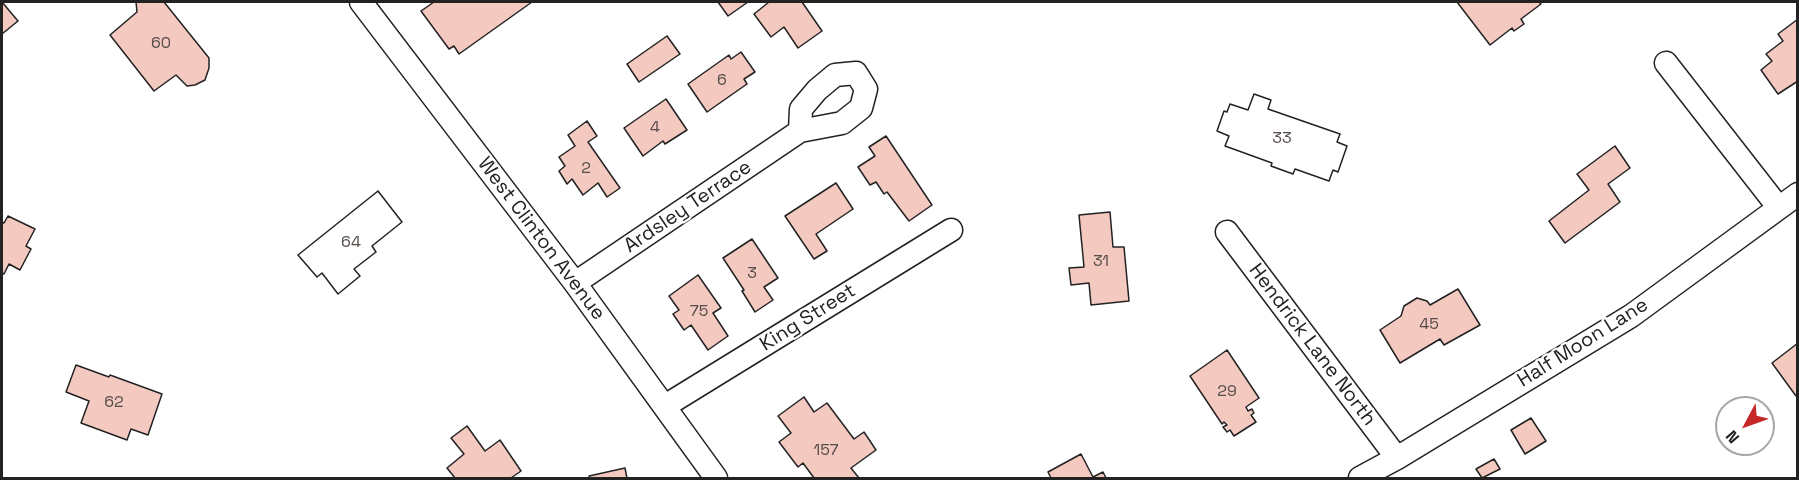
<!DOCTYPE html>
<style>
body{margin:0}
#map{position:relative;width:1799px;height:480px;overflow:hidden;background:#fff;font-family:"Space Grotesk",sans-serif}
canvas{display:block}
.frame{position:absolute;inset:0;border:3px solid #222;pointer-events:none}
.north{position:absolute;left:1715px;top:396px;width:60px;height:60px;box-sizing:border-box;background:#fff;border:2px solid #a7a7a7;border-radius:50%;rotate:229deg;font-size:16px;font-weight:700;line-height:24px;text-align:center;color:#222}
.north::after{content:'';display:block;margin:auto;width:21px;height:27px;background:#c62828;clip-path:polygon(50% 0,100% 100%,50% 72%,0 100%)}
</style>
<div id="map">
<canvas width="1799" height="480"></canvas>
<div class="frame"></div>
<div class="north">N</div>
</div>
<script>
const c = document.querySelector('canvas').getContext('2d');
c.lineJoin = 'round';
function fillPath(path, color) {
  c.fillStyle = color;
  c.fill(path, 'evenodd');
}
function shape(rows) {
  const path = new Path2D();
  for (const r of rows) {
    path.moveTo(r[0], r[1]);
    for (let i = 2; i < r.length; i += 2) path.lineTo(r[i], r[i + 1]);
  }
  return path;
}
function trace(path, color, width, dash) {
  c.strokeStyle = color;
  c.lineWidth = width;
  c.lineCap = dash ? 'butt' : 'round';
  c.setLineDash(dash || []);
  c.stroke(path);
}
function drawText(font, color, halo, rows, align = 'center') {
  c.font = font + ' "Space Grotesk",sans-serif';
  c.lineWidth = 4.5;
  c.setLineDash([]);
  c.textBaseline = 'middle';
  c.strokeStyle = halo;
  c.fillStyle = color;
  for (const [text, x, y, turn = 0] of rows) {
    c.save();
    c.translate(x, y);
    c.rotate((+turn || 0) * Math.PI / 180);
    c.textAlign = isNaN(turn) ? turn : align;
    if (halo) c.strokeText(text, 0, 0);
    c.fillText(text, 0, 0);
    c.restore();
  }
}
const building = shape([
 [2,2,18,21,2,34,2,2],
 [136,2,164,2,209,58,209,68,205,80,195,85,187,86,176,75,154,91,110,35,137,12,136,2],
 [434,2,532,2,459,54,454,46,449,49,421,11,434,2],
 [718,2,748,2,728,16,718,2],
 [769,2,802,2,822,31,798,48,784,27,771,37,754,14,769,2],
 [1457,2,1539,2,1541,4,1521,19,1524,24,1514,31,1512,28,1490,45,1457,2],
 [1798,19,1798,81,1778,94,1761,70,1772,61,1766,54,1783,41,1778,34,1798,19],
 [667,36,680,54,639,82,627,64,667,36],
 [741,52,755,72,744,79,747,84,707,112,688,84,729,55,731,59,741,52],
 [1254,94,1271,100,1268,109,1340,134,1337,142,1347,146,1338,172,1333,170,1329,181,1295,169,1293,174,1271,166,1272,163,1225,146,1229,136,1217,131,1224,111,1227,112,1230,104,1248,110,1254,94],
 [1254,94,1271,100,1268,109,1340,134,1337,142,1347,146,1338,172,1333,170,1329,181,1295,169,1293,174,1271,166,1272,163,1225,146,1229,136,1217,131,1224,111,1227,112,1230,104,1248,110,1254,94],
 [666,99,687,130,665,144,663,141,643,156,624,128,666,99],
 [587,121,597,136,588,142,620,188,607,197,598,183,583,195,572,179,567,184,559,171,565,166,559,157,575,146,568,135,587,121],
 [886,136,932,205,909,221,887,192,884,194,876,182,870,185,858,167,875,156,869,147,886,136],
 [1615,146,1630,168,1608,184,1620,202,1565,243,1549,221,1589,190,1577,174,1615,146],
 [836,183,853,209,816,234,827,251,814,259,785,216,836,183],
 [378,191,402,222,372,246,376,252,354,269,360,276,338,294,322,273,317,277,298,255,378,191],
 [378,191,402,222,372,246,376,252,354,269,360,276,338,294,322,273,317,277,298,255,378,191],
 [1110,212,1113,247,1124,247,1129,301,1091,305,1089,283,1071,285,1069,268,1084,267,1079,215,1110,212],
 [8,216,35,229,26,246,31,249,20,270,9,264,4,274,2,273,2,222,4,223,8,216],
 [752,239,778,278,764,287,773,300,755,312,742,291,744,290,723,258,752,239],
 [698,275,721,308,713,313,728,336,708,350,691,325,684,330,673,314,679,310,669,296,698,275],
 [1458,289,1480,325,1444,345,1440,339,1400,363,1380,330,1401,316,1404,306,1417,298,1427,301,1430,305,1458,289],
 [1798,343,1798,395,1796,396,1772,363,1798,343],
 [1227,350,1259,398,1246,407,1248,411,1252,409,1254,413,1251,415,1256,422,1234,436,1230,430,1227,432,1223,427,1227,425,1224,422,1222,424,1190,376,1227,350],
 [76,365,109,377,110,375,162,394,148,435,131,429,127,440,81,423,89,401,66,392,76,365],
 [804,397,814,412,827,403,854,439,864,432,876,450,851,468,859,478,814,478,803,463,798,467,779,442,791,433,778,416,804,397],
 [1531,418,1546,441,1525,454,1511,430,1531,418],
 [467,426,485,451,500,440,521,471,511,478,455,478,447,468,464,454,451,438,467,426],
 [1081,454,1093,477,1103,472,1106,478,1051,478,1048,472,1081,454],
 [1494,459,1500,469,1482,478,1476,469,1494,459],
 [625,468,627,478,590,478,589,476,625,468]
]);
fillPath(building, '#f3c9c0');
trace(building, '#222', 1.5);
const minor = shape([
 [361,2,575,283,716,478],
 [1666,63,1779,208],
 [1227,232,1397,458],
 [575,283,800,131,842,123,861,108,866,89,856,73,835,75,817,90,801,109,800,131],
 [665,406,951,230],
 [1360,478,1397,458,1631,316,1798,194]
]);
trace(minor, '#222', 25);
trace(minor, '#fff', 22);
drawText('16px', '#564c4a', null, [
 ["60",161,44],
 ["6",722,81],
 ["4",655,128],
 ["33",1282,139],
 ["2",586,169],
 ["64",351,243],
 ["31",1101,262],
 ["3",752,274],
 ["75",699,312],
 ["45",1429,325],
 ["29",1227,392],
 ["62",114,403],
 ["157",826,451]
]);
drawText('20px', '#222', '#fff', [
 ["Ardsley Terrace",688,207,-34],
 ["West Clinton Avenue",541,239,53],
 ["King Street",808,318,-32],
 ["Half Moon Lane",1583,343,-32],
 ["Hendrick Lane North",1312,345,53]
]);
</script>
